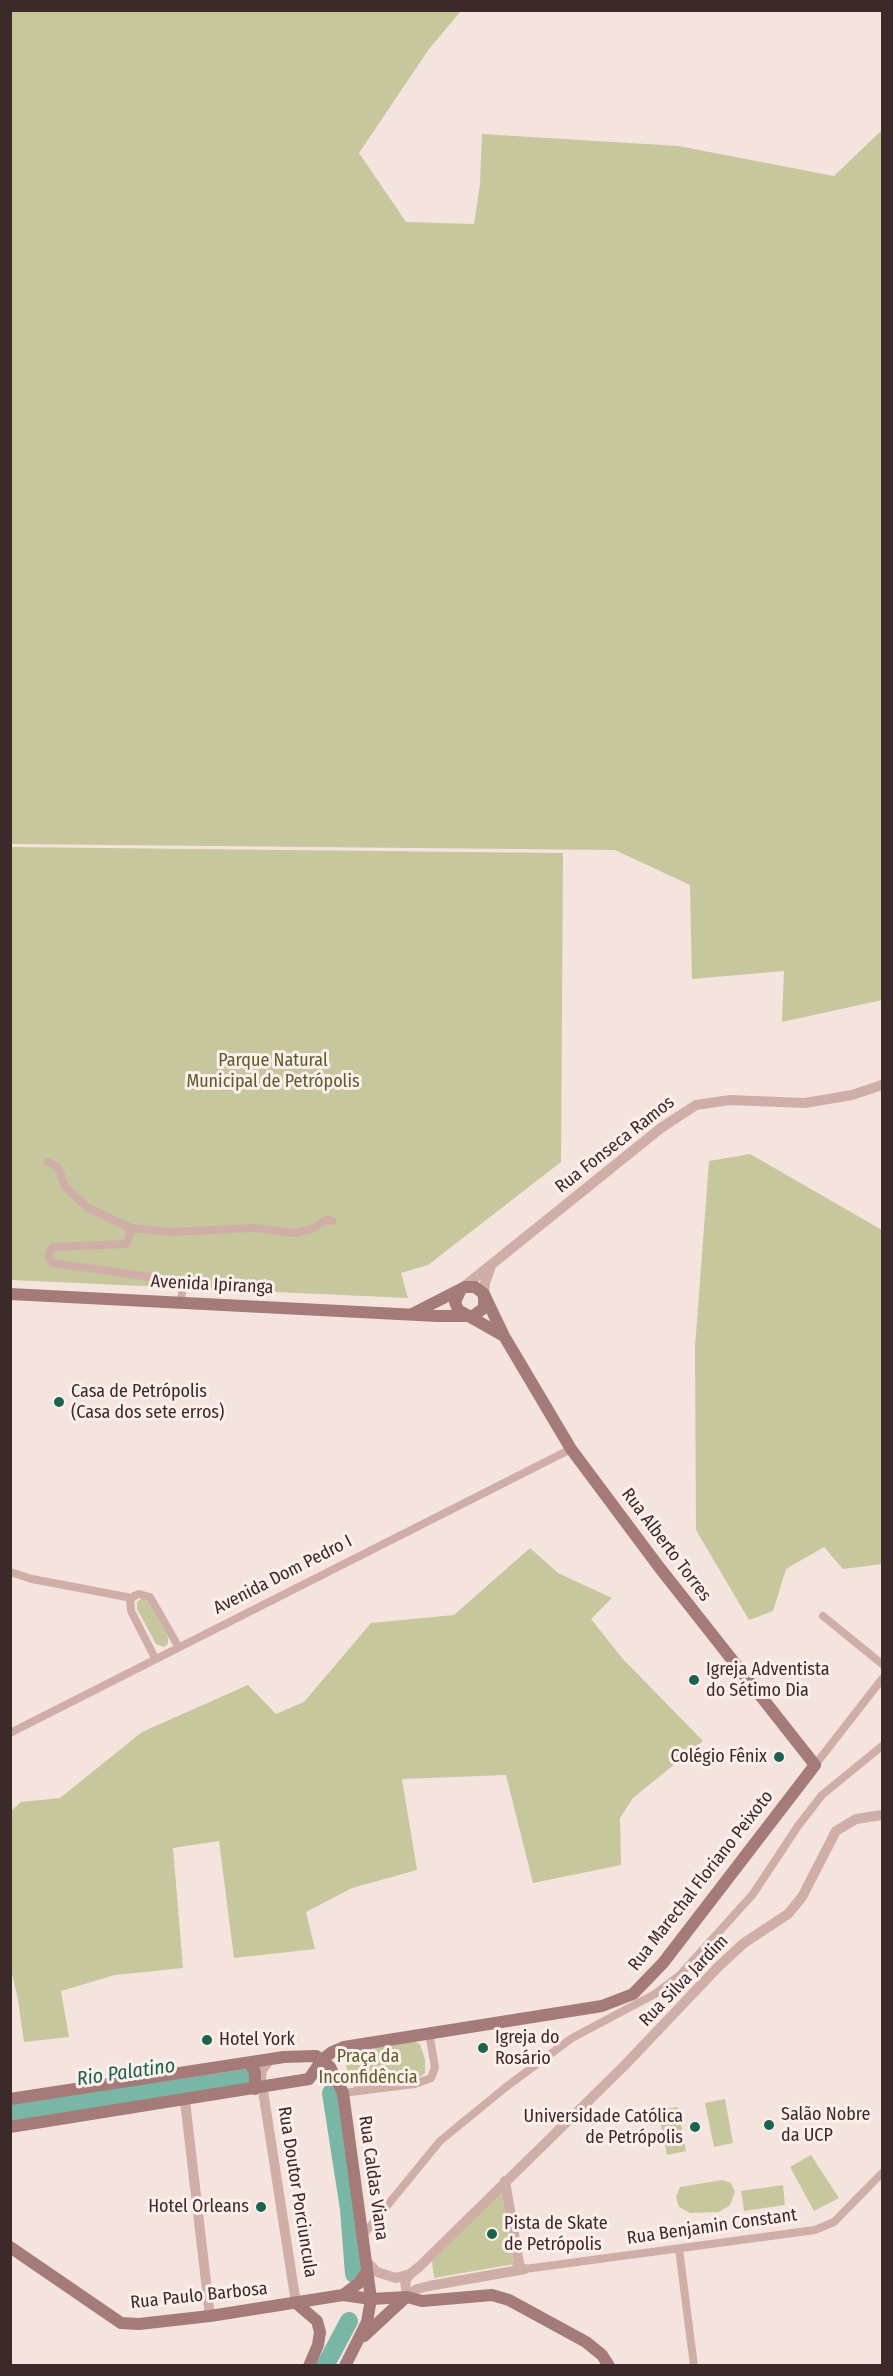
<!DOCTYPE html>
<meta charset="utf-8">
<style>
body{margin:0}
#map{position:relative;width:893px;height:2376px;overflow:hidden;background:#f5e3de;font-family:"Fira Sans Condensed",sans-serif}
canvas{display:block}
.frame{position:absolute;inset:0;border:12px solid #3c2929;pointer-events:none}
</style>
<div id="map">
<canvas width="893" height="2376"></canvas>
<div class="frame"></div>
</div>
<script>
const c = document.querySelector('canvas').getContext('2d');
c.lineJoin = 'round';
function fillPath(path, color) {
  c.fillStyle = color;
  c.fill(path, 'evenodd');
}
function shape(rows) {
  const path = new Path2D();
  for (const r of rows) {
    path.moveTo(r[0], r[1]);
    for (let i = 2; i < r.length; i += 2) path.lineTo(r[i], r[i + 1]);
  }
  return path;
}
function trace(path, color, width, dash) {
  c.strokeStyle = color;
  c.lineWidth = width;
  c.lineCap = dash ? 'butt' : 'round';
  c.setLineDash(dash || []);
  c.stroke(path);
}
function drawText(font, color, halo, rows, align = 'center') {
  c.font = font + ' "Fira Sans Condensed",sans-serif';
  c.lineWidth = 6;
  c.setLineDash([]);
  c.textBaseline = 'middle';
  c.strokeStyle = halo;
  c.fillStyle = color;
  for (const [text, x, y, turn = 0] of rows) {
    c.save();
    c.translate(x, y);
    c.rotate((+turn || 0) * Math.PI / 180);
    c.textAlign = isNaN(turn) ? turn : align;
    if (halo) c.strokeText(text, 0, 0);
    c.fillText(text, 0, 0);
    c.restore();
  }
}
fillPath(shape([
 [11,10,461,11,429,49,359,153,406,222,474,224,480,184,482,134,678,146,834,176,882,130,882,1000,782,1022,784,971,692,979,690,885,615,850,11,844],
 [10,847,563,853,561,1162,428,1265,401,1273,408,1298,11,1280],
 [750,1154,882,1230,882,1564,843,1569,824,1547,786,1569,773,1611,749,1620,696,1530,695,1347,709,1161],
 [530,1548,558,1573,612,1598,591,1619,622,1658,703,1741,633,1798,620,1818,621,1865,533,1883,506,1775,402,1779,417,1870,352,1888,306,1912,315,1949,234,1958,219,1841,173,1848,183,1968,115,1975,61,1991,69,2037,24,2042,18,2000,11,1969,11,1811,21,1802,60,1798,142,1732,248,1685,276,1714,304,1702,371,1623,454,1615],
 [142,1598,148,1601,168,1637,168,1644,164,1647,156,1644,137,1609,137,1602],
 [413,2041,420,2044,425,2059,425,2073,420,2077,355,2088,350,2083,345,2061,349,2053],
 [725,2099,733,2143,714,2147,705,2103],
 [678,2107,686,2151,667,2155,658,2110],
 [811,2155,839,2198,814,2211,790,2167],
 [722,2180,731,2183,735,2192,730,2205,719,2212,690,2213,679,2207,676,2197,680,2187],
 [783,2185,785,2205,744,2211,741,2191],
 [504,2189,514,2264,434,2278,432,2261]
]), '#c6c79c');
trace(shape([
 [331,2093,349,2209,354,2274],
 [10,2113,248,2078],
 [325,2366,349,2321]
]), '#7ab6a5', 18);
trace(shape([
 [48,1162,58,1167,65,1187,88,1208,131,1228,127,1244,54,1247,49,1252,49,1258,53,1263,178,1281,183,1284,181,1301],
 [131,1228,171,1232,254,1228,293,1233,312,1229,326,1220,332,1221],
 [10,1572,32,1579,132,1598],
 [823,1616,882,1664],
 [155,1658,131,1611,130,1600,134,1596,139,1594,150,1597,178,1646],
 [10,1733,571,1449],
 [815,1765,882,1679],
 [343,2093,415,2084,431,2078,435,2068,429,2032],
 [364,2234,440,2141,506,2087,572,2038,655,1994,680,1975,753,1894,798,1826,822,1795,882,1746],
 [679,2249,694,2366],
 [525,2269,815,2230,834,2222,882,2173]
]), '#d0aea8', 8);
trace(shape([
 [461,1289,661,1128,696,1105,730,1100,805,1103,852,1095,882,1085],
 [484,1294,485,1283,491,1266],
 [270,2059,262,2070,261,2078,296,2303],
 [185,2101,210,2316],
 [505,2181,519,2263,515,2271],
 [367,2262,377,2272,396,2278,410,2274,419,2267,625,2065,718,1967,744,1943,788,1914,802,1897,836,1831,856,1819,882,1815],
 [410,2274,405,2281,407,2297,417,2289,429,2286,525,2269]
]), '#d0aea8', 10);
trace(shape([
 [461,1289,455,1302,458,1310,504,1336],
 [10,1294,437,1316,473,1316,484,1308,484,1294,475,1287,465,1287,412,1314],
 [249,2063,255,2072,255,2089],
 [10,2099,284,2057,316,2056,322,2060,309,2079,10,2127],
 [10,2247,121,2323,139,2324,210,2316,343,2295,371,2299,407,2297,422,2301,492,2295,509,2300,586,2342,602,2355,609,2366],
 [343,2295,359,2283,367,2271],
 [296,2303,317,2321,320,2332,318,2345,309,2366],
 [364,2336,406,2297],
 [345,2366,367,2322,371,2299,343,2093,330,2067,322,2060,332,2052,344,2047,602,2006,633,1994,663,1963,815,1765,659,1567,571,1449,504,1336,484,1294]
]), '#a47b79', 12);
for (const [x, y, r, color] of [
 [59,1402,6,"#196350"],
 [694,1680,6,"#196350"],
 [779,1757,6,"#196350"],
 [207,2040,6,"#196350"],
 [483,2048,6,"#196350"],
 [769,2125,6,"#196350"],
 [695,2127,6,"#196350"],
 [261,2207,6,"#196350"],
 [492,2234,6,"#196350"]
]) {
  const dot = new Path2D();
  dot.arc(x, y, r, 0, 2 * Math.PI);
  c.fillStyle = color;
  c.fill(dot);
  trace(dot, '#fcefec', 2);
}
drawText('18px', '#5b5d2a', '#fcefec', [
 ["Parque Natural",273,1061],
 ["Municipal de Petrópolis",273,1082],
 ["Praça da",368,2057],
 ["Inconfidência",368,2078]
]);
drawText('18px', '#3c2929', '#fcefec', [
 ["Rua Fonseca Ramos",615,1145,-38],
 ["Avenida Ipiranga",212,1285,3],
 ["Rua Alberto Torres",666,1545,53],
 ["Avenida Dom Pedro I",283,1575,-27],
 ["Rua Marechal Floriano Peixoto",701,1881,-52],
 ["Rua Silva Jardim",684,1981,-46],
 ["Rua Caldas Viana",373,2178,82],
 ["Rua Doutor Porciuncula",297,2192,81],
 ["Rua Benjamin Constant",712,2227,-8],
 ["Rua Paulo Barbosa",199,2296,-6]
]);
drawText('18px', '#3c2929', '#fcefec', [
 ["Casa de Petrópolis",71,1392],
 ["(Casa dos sete erros)",71,1413],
 ["Igreja Adventista",706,1670],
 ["do Sétimo Dia",706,1691],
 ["Colégio Fênix",767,1757,"right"],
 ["Igreja do",495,2038],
 ["Rosário",495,2059],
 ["Hotel York",219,2040],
 ["Salão Nobre",781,2115],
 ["da UCP",781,2136],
 ["Universidade Católica",683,2117,"right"],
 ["de Petrópolis",683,2138,"right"],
 ["Hotel Orleans",249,2207,"right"],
 ["Pista de Skate",504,2224],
 ["de Petrópolis",504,2245]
], 'left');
drawText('italic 20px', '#196350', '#fcefec', [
 ["Rio Palatino",126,2073,-8]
]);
</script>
